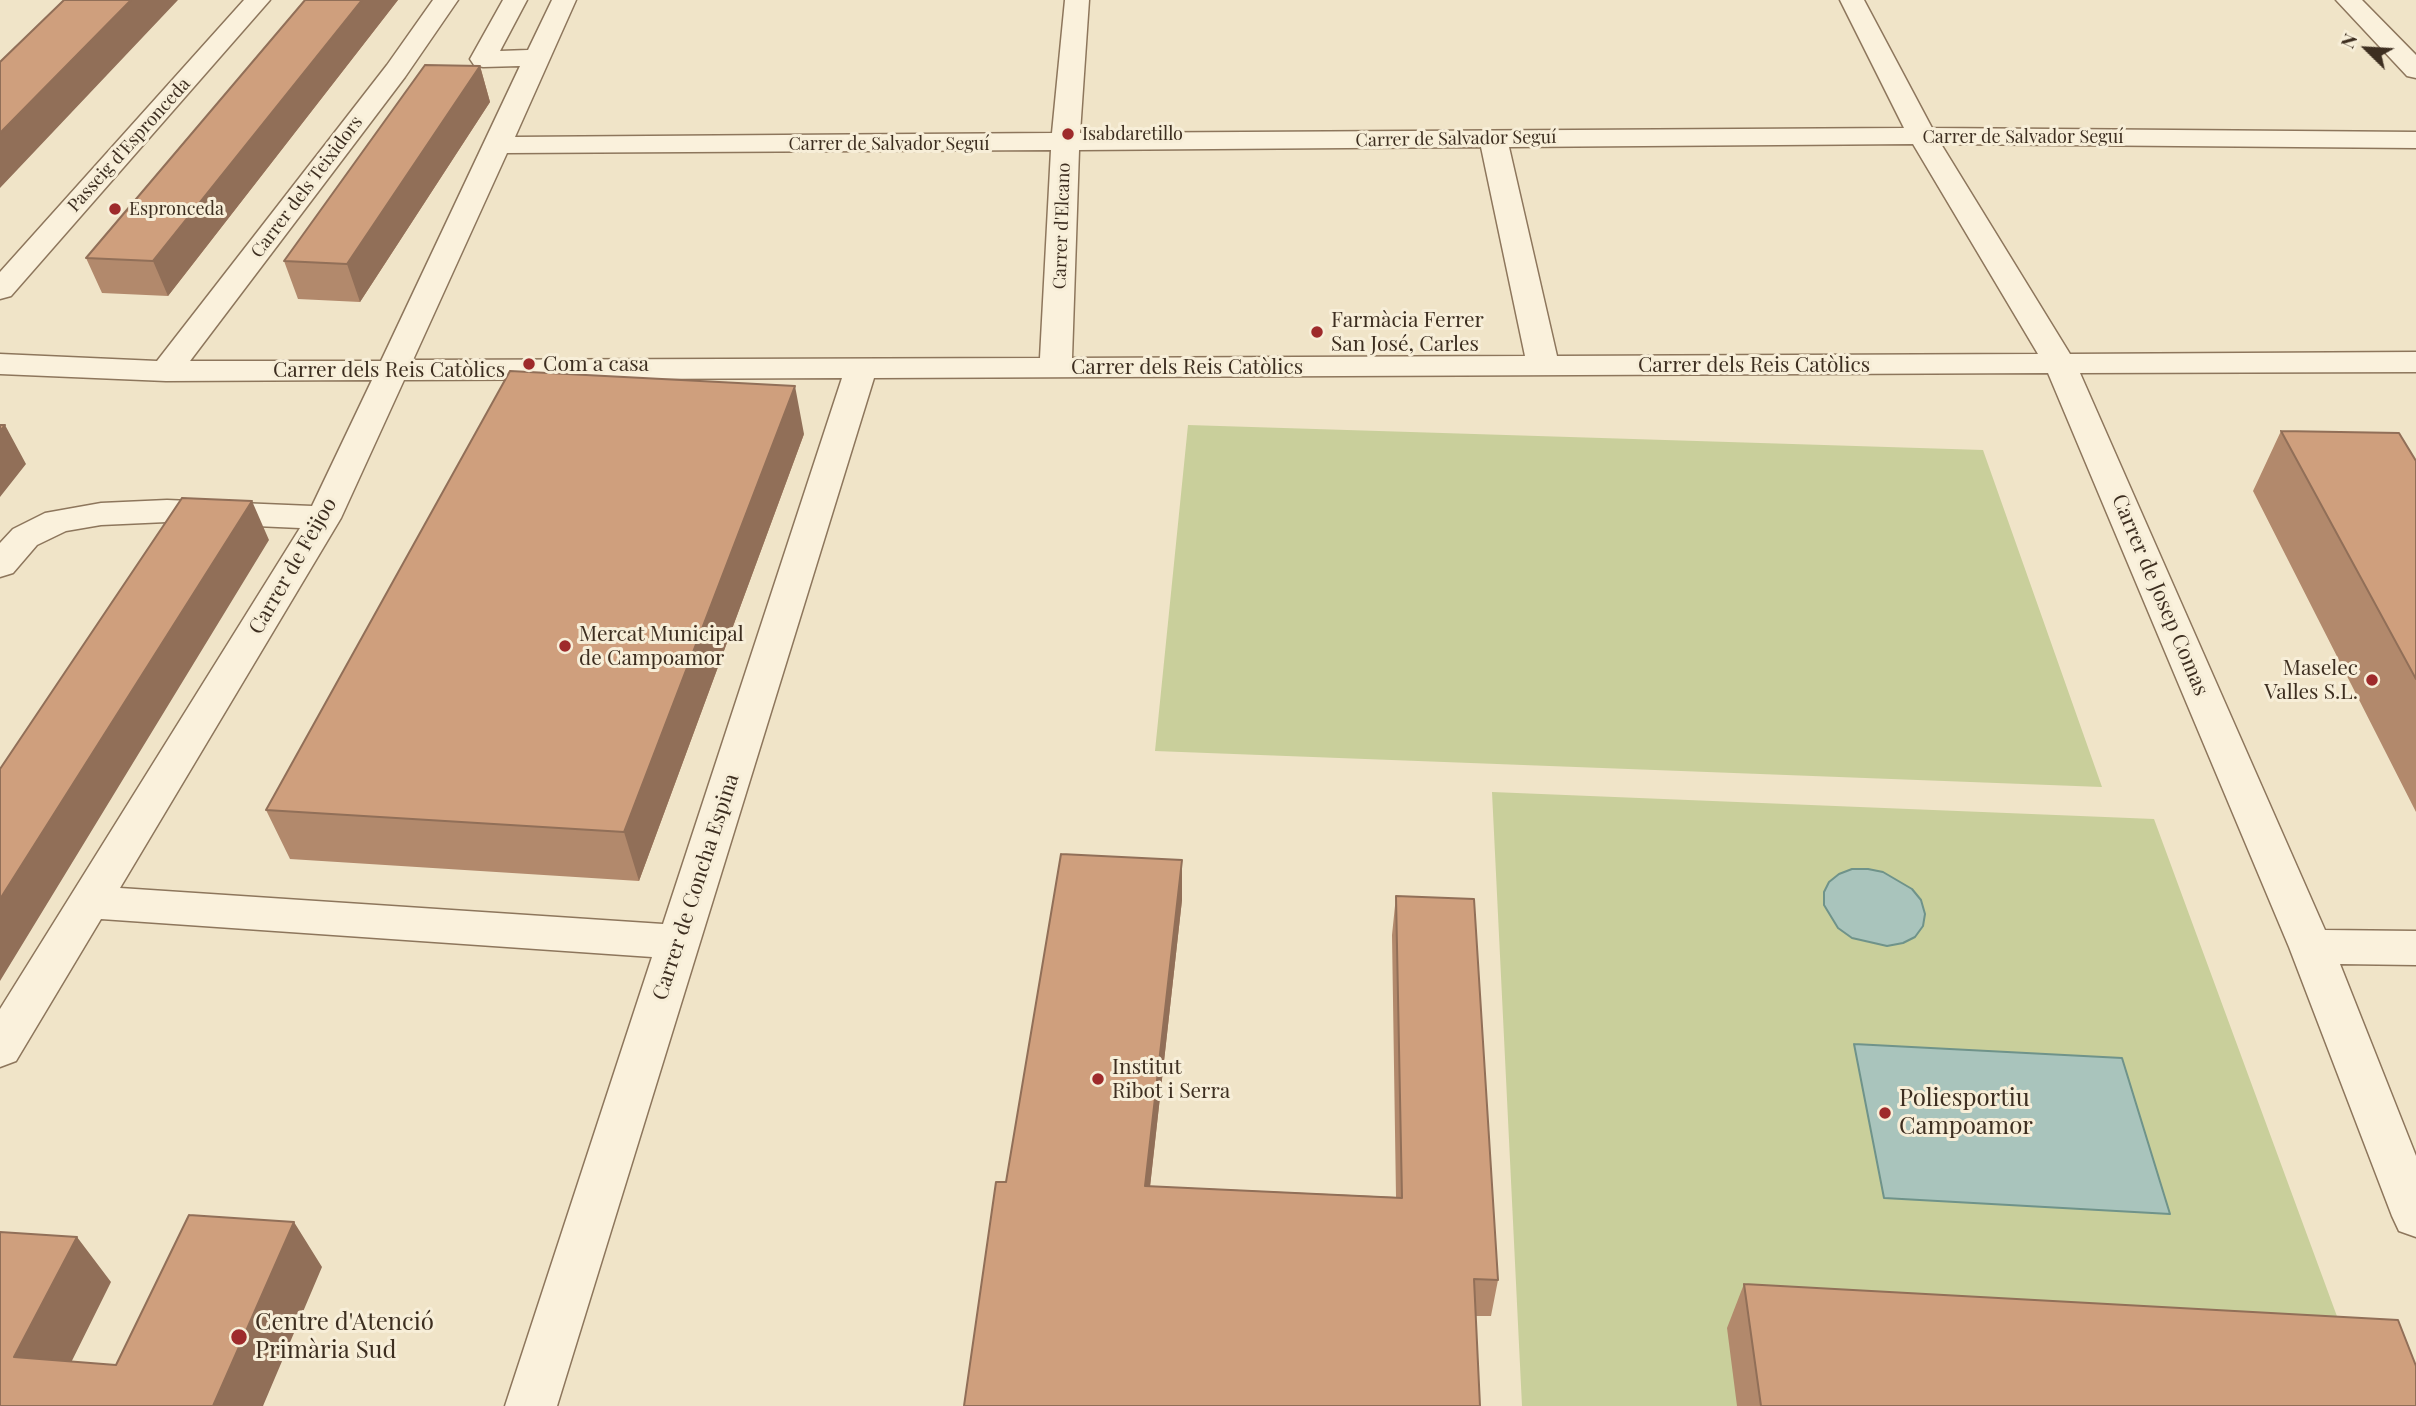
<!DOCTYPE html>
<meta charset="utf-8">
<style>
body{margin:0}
#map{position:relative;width:2416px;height:1406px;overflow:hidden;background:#f0e4c8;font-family:"Playfair Display",serif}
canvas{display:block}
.north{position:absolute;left:2332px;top:14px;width:70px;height:70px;-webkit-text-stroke:5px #f7eed8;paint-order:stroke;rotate:294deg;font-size:19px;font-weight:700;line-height:28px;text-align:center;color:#3d2e20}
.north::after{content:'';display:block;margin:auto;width:24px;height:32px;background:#3d2e20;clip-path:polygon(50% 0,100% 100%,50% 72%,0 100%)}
</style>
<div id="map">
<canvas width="2416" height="1406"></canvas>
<div class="north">N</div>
</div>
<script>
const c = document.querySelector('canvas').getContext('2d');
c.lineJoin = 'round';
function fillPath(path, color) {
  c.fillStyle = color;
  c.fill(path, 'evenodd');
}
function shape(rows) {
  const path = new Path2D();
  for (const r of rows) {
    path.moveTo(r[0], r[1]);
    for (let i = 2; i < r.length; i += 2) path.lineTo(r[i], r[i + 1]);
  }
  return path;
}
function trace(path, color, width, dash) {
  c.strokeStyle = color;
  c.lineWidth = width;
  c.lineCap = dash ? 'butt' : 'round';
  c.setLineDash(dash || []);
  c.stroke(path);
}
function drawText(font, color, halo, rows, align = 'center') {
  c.font = font + ' "Playfair Display",serif';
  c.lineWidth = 6;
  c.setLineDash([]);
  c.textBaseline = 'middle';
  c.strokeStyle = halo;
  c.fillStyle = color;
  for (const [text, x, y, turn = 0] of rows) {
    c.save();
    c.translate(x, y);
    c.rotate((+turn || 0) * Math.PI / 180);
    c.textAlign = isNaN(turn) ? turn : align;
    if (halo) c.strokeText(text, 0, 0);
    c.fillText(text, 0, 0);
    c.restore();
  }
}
fillPath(shape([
 [1188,425,1983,450,2102,787,1155,751],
 [1492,792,2154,819,2370,1406,1522,1406]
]), '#c9cf9b');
const water = shape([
 [1852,869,1868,869,1883,872,1912,889,1921,900,1925,914,1923,926,1915,937,1903,943,1887,946,1852,938,1838,928,1824,905,1824,892,1829,882,1839,874,1852,869],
 [1854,1044,2122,1058,2170,1214,1884,1198,1854,1044]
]);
fillPath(water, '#a9c4bc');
trace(water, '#6f938a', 2);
const minor = shape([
 [244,0,270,0,11,296,0,299,0,272,244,0],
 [433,0,458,0,405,77,190,361,381,361,520,66,483,67,474,65,470,59,503,0,527,0,500,51,528,50,552,0,576,0,515,137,1052,133,1065,0,1089,0,1080,133,1904,128,1840,0,1864,0,1932,128,2416,132,2416,148,1941,144,2070,354,2416,352,2416,372,2080,373,2325,930,2416,931,2416,965,2340,964,2416,1156,2416,1237,2399,1231,2392,1216,2289,947,2048,373,874,378,557,1406,505,1406,652,957,101,919,16,1061,0,1067,0,1009,300,528,167,522,101,525,66,531,37,545,13,573,0,577,0,543,13,529,45,513,101,503,167,500,312,506,372,380,166,381,0,374,0,354,157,361,387,65,433,0],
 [1913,144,2038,354,1557,356,1509,147,1913,144],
 [1481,147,1525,356,1072,358,1079,150,1481,147],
 [1051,150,1040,358,413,360,507,153,1051,150],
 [842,378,663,924,120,888,341,518,404,380,842,378],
 [2336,0,2362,0,2416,55,2416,78,2407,76,2336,0]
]);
trace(minor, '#8d765c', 3);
fillPath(minor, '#faf1dc');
fillPath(shape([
 [305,0,398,0,168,296,102,293,86,258],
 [480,66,490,102,360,302,298,299,284,261],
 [2281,431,2416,461,2416,812,2253,491],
 [804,434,639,881,290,859,266,810],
 [1182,860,1182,900,1150,1186,1396,1197,1392,935,1396,896,1498,1280,1491,1316,1475,1316,1006,1182],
 [1744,1284,2416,1406,1737,1406,1727,1328]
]), '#b2896c');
fillPath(shape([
 [131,0,178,0,0,188,0,133],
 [362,0,398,0,168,296,153,261],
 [480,66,490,102,360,302,347,264],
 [795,386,804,434,639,881,624,832],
 [5,425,26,464,0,497,0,431],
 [252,501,269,540,0,981,0,899],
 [1182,860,1182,900,1146,1223,1145,1186],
 [294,1222,322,1267,263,1406,213,1406],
 [77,1237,111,1282,52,1401,14,1357]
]), '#916f58');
const building = shape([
 [64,0,131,0,0,133,0,62,64,0],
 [305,0,362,0,153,261,86,258,305,0],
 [425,65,480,66,347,264,284,261,425,65],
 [510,371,795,386,624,832,266,810,510,371],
 [0,425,5,425,0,431,0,425],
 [2281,431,2399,433,2416,461,2416,679,2281,431],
 [182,498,252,501,0,899,0,769,182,498],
 [1061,854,1182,860,1145,1186,1402,1198,1396,896,1474,899,1498,1280,1474,1279,1480,1406,964,1406,996,1182,1006,1182,1061,854],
 [189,1215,294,1222,213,1406,0,1406,0,1232,77,1237,14,1357,116,1365,189,1215],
 [1744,1284,2398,1320,2416,1366,2416,1406,1761,1406,1744,1284]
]);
fillPath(building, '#cf9f7d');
trace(building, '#916f58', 2);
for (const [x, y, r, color] of [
 [1068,134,7,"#9e2a2b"],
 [115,209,7,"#9e2a2b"],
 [1317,332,7,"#9e2a2b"],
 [529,364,7,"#9e2a2b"],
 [565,646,7,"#9e2a2b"],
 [2372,680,7,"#9e2a2b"],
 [1098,1079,7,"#9e2a2b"],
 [1885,1113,7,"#9e2a2b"],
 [239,1337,9,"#9e2a2b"]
]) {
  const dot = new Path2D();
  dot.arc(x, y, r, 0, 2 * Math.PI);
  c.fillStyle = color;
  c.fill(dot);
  trace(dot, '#f7eed8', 2.5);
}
drawText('18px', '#3d2e20', '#f7eed8', [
 ["Isabdaretillo",1082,134],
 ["Espronceda",129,209]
], 'left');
drawText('18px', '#3d2e20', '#f7eed8', [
 ["Carrer de Salvador Seguí",2023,137],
 ["Carrer de Salvador Seguí",1456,139,-1],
 ["Carrer de Salvador Seguí",889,144],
 ["Passeig d'Espronceda",129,145,-48],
 ["Carrer dels Teixidors",307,187,-53],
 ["Carrer d'Elcano",1062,226,-88]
]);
drawText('21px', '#3d2e20', '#f7eed8', [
 ["Farmàcia Ferrer",1331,320],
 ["San José, Carles",1331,344],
 ["Com a casa",543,364],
 ["Mercat Municipal",579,634],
 ["de Campoamor",579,658],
 ["Maselec",2358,668,"right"],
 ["Valles S.L.",2358,692,"right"],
 ["Institut",1112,1067],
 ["Ribot i Serra",1112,1091]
], 'left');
drawText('21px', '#3d2e20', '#f7eed8', [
 ["Carrer dels Reis Catòlics",1754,365],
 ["Carrer dels Reis Catòlics",1187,367],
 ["Carrer dels Reis Catòlics",389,370],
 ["Carrer de Feijoo",293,566,-60],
 ["Carrer de Josep Comas",2160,595,67],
 ["Carrer de Concha Espina",696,887,-72]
]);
drawText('24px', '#3d2e20', '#f7eed8', [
 ["Poliesportiu",1899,1099],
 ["Campoamor",1899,1127],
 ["Centre d'Atenció",255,1323],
 ["Primària Sud",255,1351]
], 'left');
</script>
